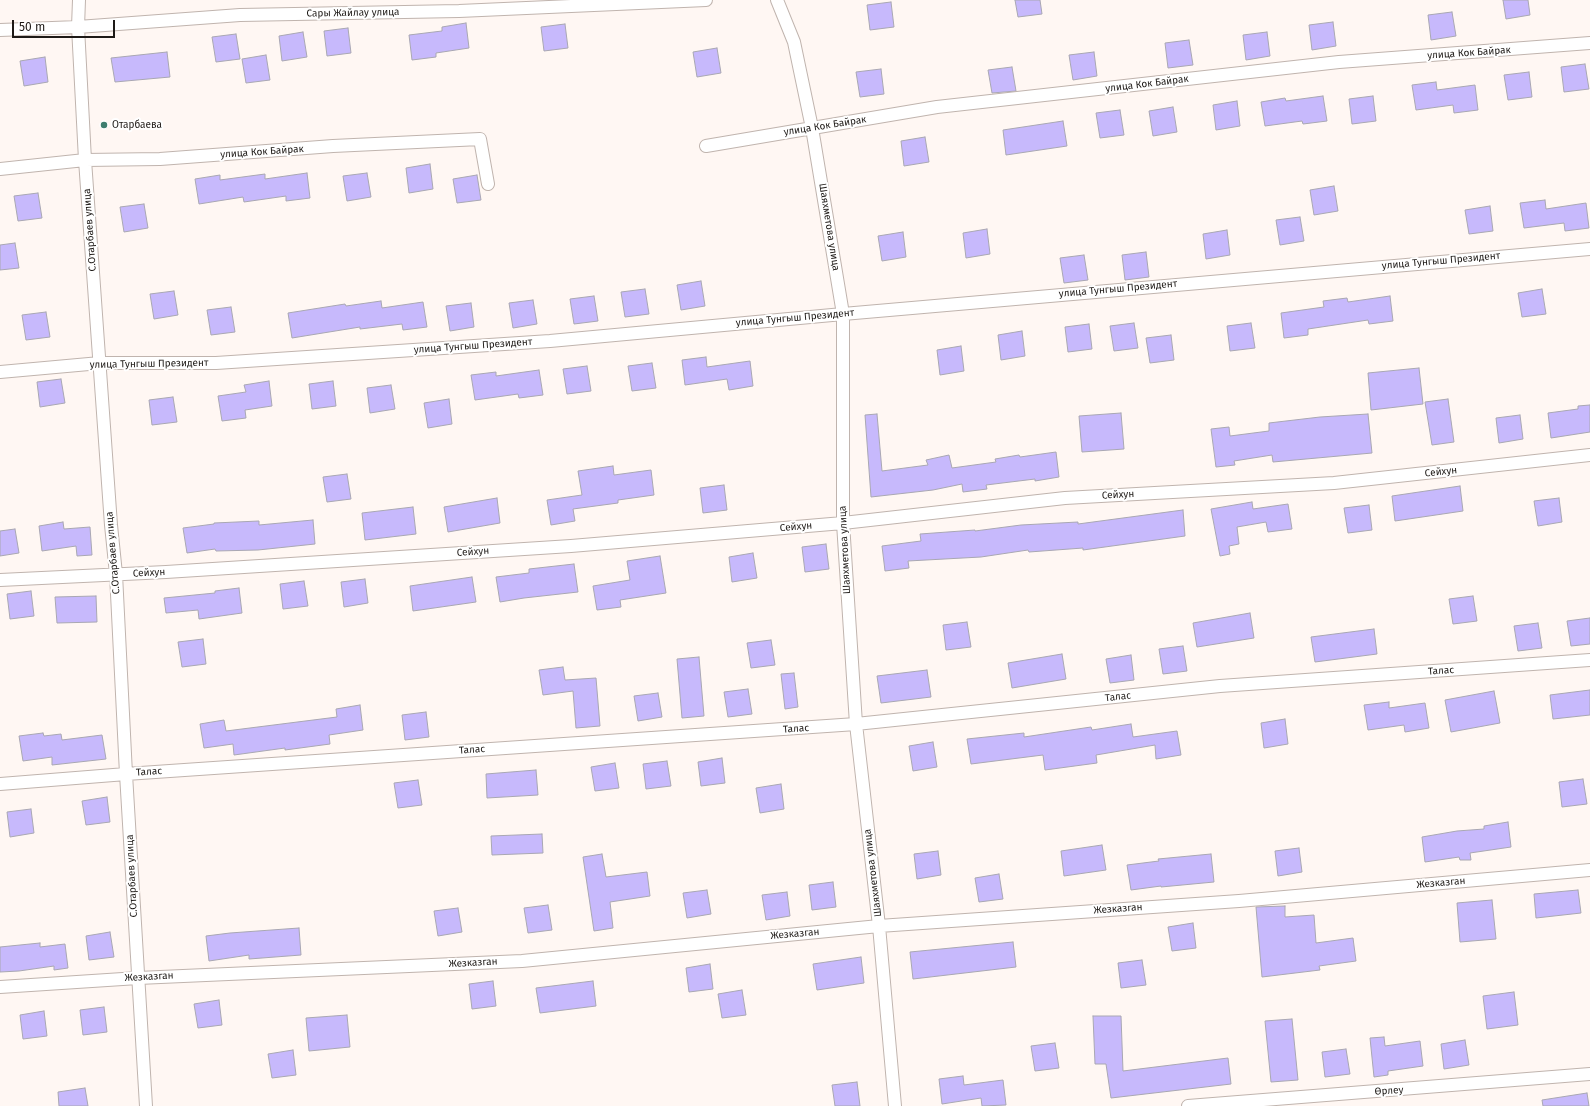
<!DOCTYPE html>
<meta charset="utf-8">
<style>
body{margin:0}
#map{position:relative;width:1590px;height:1106px;overflow:hidden;background:#fff7f3;font-family:"Fira Sans",sans-serif}
canvas{display:block}
.scale{position:absolute;left:12px;top:20px;width:103px;height:18px;box-sizing:border-box;border:2px solid #1e1a17;border-top:0;padding-left:5px;font-size:12px;line-height:14px;white-space:nowrap;color:#1e1a17;-webkit-text-stroke:3px #fff;paint-order:stroke}
</style>
<div id="map">
<canvas width="1590" height="1106"></canvas>
<div class="scale">50 m</div>
</div>
<script>
const c = document.querySelector('canvas').getContext('2d');
c.lineJoin = 'round';
function fillPath(path, color) {
  c.fillStyle = color;
  c.fill(path, 'evenodd');
}
function shape(rows) {
  const path = new Path2D();
  for (const r of rows) {
    path.moveTo(r[0], r[1]);
    for (let i = 2; i < r.length; i += 2) path.lineTo(r[i], r[i + 1]);
  }
  return path;
}
function trace(path, color, width, dash) {
  c.strokeStyle = color;
  c.lineWidth = width;
  c.lineCap = dash ? 'butt' : 'round';
  c.setLineDash(dash || []);
  c.stroke(path);
}
function drawText(font, color, halo, rows, align = 'center') {
  c.font = font + ' "Fira Sans",sans-serif';
  c.lineWidth = 4;
  c.setLineDash([]);
  c.textBaseline = 'middle';
  c.strokeStyle = halo;
  c.fillStyle = color;
  for (const [text, x, y, turn = 0] of rows) {
    c.save();
    c.translate(x, y);
    c.rotate((+turn || 0) * Math.PI / 180);
    c.textAlign = isNaN(turn) ? turn : align;
    if (halo) c.strokeText(text, 0, 0);
    c.fillText(text, 0, 0);
    c.restore();
  }
}
const building = shape([
 [1015,0,1040,0,1042,14,1018,17,1015,0],
 [1503,0,1528,0,1530,15,1506,19,1503,0],
 [891,2,894,27,870,30,867,5,891,2],
 [1452,12,1456,36,1431,40,1428,15,1452,12],
 [1333,22,1336,46,1312,50,1309,25,1333,22],
 [466,23,469,48,436,53,436,57,412,60,409,35,442,31,442,27,466,23],
 [565,24,568,48,544,51,541,27,565,24],
 [348,28,351,53,327,56,324,31,348,28],
 [303,32,307,57,282,61,279,36,303,32],
 [1267,32,1270,56,1246,60,1243,35,1267,32],
 [236,34,240,59,216,62,212,37,236,34],
 [1189,40,1193,65,1168,68,1165,43,1189,40],
 [717,48,721,73,697,77,693,52,717,48],
 [167,52,170,77,115,82,111,58,167,52],
 [1094,52,1097,76,1073,80,1069,55,1094,52],
 [266,55,270,80,246,83,242,59,266,55],
 [45,57,48,82,24,86,20,61,45,57],
 [1585,64,1589,89,1564,92,1561,67,1585,64],
 [1012,67,1016,91,992,93,988,70,1012,67],
 [881,69,884,94,860,97,856,72,881,69],
 [1529,72,1532,97,1508,100,1504,75,1529,72],
 [1436,82,1437,90,1475,85,1478,110,1454,113,1453,105,1416,110,1412,85,1436,82],
 [1323,96,1327,121,1303,124,1302,121,1265,126,1261,102,1285,98,1286,101,1323,96],
 [1373,96,1376,121,1352,124,1349,99,1373,96],
 [1237,101,1240,126,1216,130,1213,105,1237,101],
 [1173,107,1177,132,1153,136,1149,111,1173,107],
 [1120,110,1124,135,1100,138,1096,113,1120,110],
 [1063,121,1067,146,1006,155,1003,130,1063,121],
 [925,137,929,162,904,166,901,141,925,137],
 [430,164,433,189,409,193,406,168,430,164],
 [307,173,310,198,286,201,286,196,244,202,243,197,199,204,195,179,220,175,220,180,265,174,265,179,307,173],
 [367,173,371,197,347,201,343,176,367,173],
 [477,175,481,200,457,203,453,179,477,175],
 [1334,186,1338,211,1314,215,1310,190,1334,186],
 [38,193,42,218,18,221,14,196,38,193],
 [1545,200,1546,209,1586,203,1589,228,1565,231,1564,223,1524,228,1520,203,1545,200],
 [144,204,148,228,124,232,120,207,144,204],
 [1490,206,1493,231,1469,234,1465,210,1490,206],
 [1300,217,1304,241,1280,245,1276,220,1300,217],
 [987,229,990,254,966,258,963,233,987,229],
 [1227,230,1230,255,1206,259,1203,234,1227,230],
 [903,232,906,257,882,261,878,236,903,232],
 [15,243,19,268,0,270,0,245,15,243],
 [1146,252,1149,277,1125,280,1122,255,1146,252],
 [1084,255,1088,280,1064,283,1060,258,1084,255],
 [701,281,705,306,681,310,677,285,701,281],
 [645,289,649,314,625,317,621,292,645,289],
 [1542,289,1546,314,1522,317,1518,293,1542,289],
 [174,291,178,315,154,319,150,294,174,291],
 [594,296,598,321,574,324,570,299,594,296],
 [1390,296,1393,321,1369,324,1368,320,1308,329,1308,335,1284,338,1281,313,1324,307,1323,301,1347,298,1348,302,1390,296],
 [533,300,537,324,513,328,509,303,533,300],
 [381,301,382,308,423,302,427,327,403,330,402,324,360,329,360,327,292,338,288,313,345,304,346,306,381,301],
 [471,303,474,327,450,331,446,306,471,303],
 [231,307,235,332,211,335,207,310,231,307],
 [46,312,50,337,26,340,22,315,46,312],
 [1134,323,1138,348,1114,351,1110,326,1134,323],
 [1251,323,1255,348,1230,351,1227,326,1251,323],
 [1089,324,1092,349,1068,352,1065,327,1089,324],
 [1022,331,1025,356,1001,360,998,335,1022,331],
 [1171,335,1174,360,1150,363,1146,338,1171,335],
 [961,346,964,371,940,375,937,350,961,346],
 [706,357,707,367,750,361,753,386,729,390,727,379,685,385,682,360,706,357],
 [652,363,656,388,632,391,628,366,652,363],
 [587,366,591,391,567,394,563,369,587,366],
 [1419,368,1423,404,1371,410,1368,373,1419,368],
 [539,370,543,395,519,398,518,394,475,400,471,375,496,372,496,376,539,370],
 [61,379,65,403,40,407,37,382,61,379],
 [269,381,272,406,245,410,246,418,222,421,218,396,246,392,244,385,269,381],
 [333,381,336,406,312,409,309,384,333,381],
 [391,385,395,409,370,413,367,388,391,385],
 [173,397,177,422,152,425,149,400,173,397],
 [449,399,452,424,428,428,424,403,449,399],
 [1448,399,1454,442,1432,445,1425,402,1448,399],
 [1590,405,1590,432,1551,438,1548,413,1578,409,1578,406,1590,405],
 [1121,413,1124,449,1082,452,1079,416,1121,413],
 [877,414,882,471,928,465,926,460,949,455,952,468,996,462,995,459,1019,455,1020,457,1056,452,1059,477,1035,481,1035,479,986,485,987,489,963,492,962,484,933,490,871,497,865,415,877,414],
 [1368,414,1372,453,1273,462,1272,455,1234,461,1235,465,1216,467,1211,429,1229,427,1230,436,1269,431,1269,423,1320,417,1368,414],
 [1520,415,1523,439,1499,443,1496,418,1520,415],
 [613,466,614,475,651,470,654,495,618,500,618,503,573,509,575,521,551,525,547,500,582,495,578,471,613,466],
 [347,474,351,499,327,502,323,477,347,474],
 [724,485,727,510,703,513,700,488,724,485],
 [1460,486,1463,511,1395,521,1392,496,1460,486],
 [497,498,500,523,448,532,444,507,497,498],
 [1559,498,1562,522,1538,526,1534,501,1559,498],
 [1252,502,1253,509,1288,504,1292,529,1268,532,1266,522,1237,527,1239,544,1229,546,1230,554,1220,556,1211,509,1252,502],
 [1369,505,1372,530,1348,533,1344,508,1369,505],
 [413,507,416,534,365,540,362,513,413,507],
 [1183,510,1185,536,1083,550,1083,548,1029,552,1028,550,981,557,908,561,909,568,885,571,882,546,921,541,920,534,975,530,975,531,1021,525,1078,522,1078,524,1183,510],
 [313,520,315,544,258,550,216,551,215,549,187,553,183,528,214,524,214,523,259,521,259,525,313,520],
 [63,522,64,529,90,527,92,555,77,556,76,546,42,551,39,526,63,522],
 [15,529,19,553,0,556,0,531,15,529],
 [826,544,829,569,805,572,802,547,826,544],
 [753,553,757,578,732,582,729,557,753,553],
 [660,556,666,593,620,600,621,607,597,610,593,586,630,580,627,561,660,556],
 [574,564,578,592,524,598,500,602,496,577,529,573,529,569,574,564],
 [472,577,476,602,413,611,410,586,472,577],
 [365,579,368,603,344,607,341,582,365,579],
 [304,581,308,606,283,609,280,584,304,581],
 [239,588,242,613,199,619,198,610,166,613,164,598,215,593,215,591,239,588],
 [31,591,34,616,10,619,7,594,31,591],
 [96,596,97,622,57,623,55,597,96,596],
 [1473,596,1477,621,1453,624,1449,599,1473,596],
 [1250,613,1254,638,1197,647,1193,623,1250,613],
 [1590,618,1590,644,1571,646,1567,621,1590,618],
 [967,622,971,647,946,650,943,625,967,622],
 [1538,623,1542,648,1518,651,1514,626,1538,623],
 [1374,629,1377,654,1315,662,1311,637,1374,629],
 [203,639,206,664,182,667,178,642,203,639],
 [771,640,775,665,751,668,747,643,771,640],
 [1183,646,1187,671,1163,674,1159,649,1183,646],
 [1062,654,1066,679,1012,688,1008,663,1062,654],
 [1131,655,1134,680,1110,683,1106,659,1131,655],
 [699,657,704,716,682,718,677,659,699,657],
 [563,667,565,680,596,678,600,726,576,728,573,691,543,695,539,670,563,667],
 [927,670,931,697,881,703,877,676,927,670],
 [794,673,798,707,785,709,781,674,794,673],
 [748,689,752,714,728,717,724,692,748,689],
 [1590,690,1590,715,1553,719,1550,695,1590,690],
 [1494,691,1500,723,1451,732,1445,700,1494,691],
 [658,693,662,717,638,721,634,696,658,693],
 [1389,702,1389,708,1425,703,1429,728,1405,732,1404,725,1368,730,1364,705,1389,702],
 [360,705,363,730,329,735,330,744,285,750,285,748,234,755,233,744,204,748,200,724,224,720,226,731,337,717,336,709,360,705],
 [426,712,429,737,405,740,402,715,426,712],
 [1285,719,1288,744,1264,748,1261,723,1285,719],
 [1131,724,1133,737,1177,731,1181,755,1156,759,1155,745,1096,755,1097,763,1045,770,1043,755,971,764,967,739,1024,733,1024,737,1091,727,1092,730,1131,724],
 [43,733,44,736,61,734,62,740,102,735,106,759,52,765,52,757,23,761,19,736,43,733],
 [933,742,937,767,913,771,909,746,933,742],
 [722,758,725,783,701,786,698,762,722,758],
 [667,761,671,786,646,789,643,764,667,761],
 [615,763,619,788,595,791,591,767,615,763],
 [536,770,538,795,487,798,486,774,536,770],
 [1583,779,1587,804,1562,807,1559,782,1583,779],
 [418,780,422,805,398,808,394,783,418,780],
 [781,784,784,809,760,813,756,788,781,784],
 [107,797,110,822,86,825,82,801,107,797],
 [31,809,34,833,10,837,7,812,31,809],
 [1508,822,1511,847,1470,853,1471,860,1460,860,1459,857,1425,862,1422,837,1457,831,1484,829,1484,826,1508,822],
 [542,834,543,853,492,855,491,836,542,834],
 [1102,845,1106,870,1064,876,1061,851,1102,845],
 [1299,848,1302,872,1278,876,1275,851,1299,848],
 [938,851,941,875,917,879,914,854,938,851],
 [602,854,606,877,647,872,650,896,610,902,613,928,594,931,583,857,602,854],
 [1211,854,1214,882,1161,887,1161,886,1131,890,1127,865,1159,861,1158,859,1211,854],
 [999,874,1003,899,979,902,975,878,999,874],
 [833,882,836,907,812,910,809,885,833,882],
 [707,890,711,914,687,918,683,893,707,890],
 [1578,890,1581,913,1536,918,1534,894,1578,890],
 [787,892,790,916,766,920,762,895,787,892],
 [1492,900,1496,939,1460,942,1457,903,1492,900],
 [548,905,552,930,528,933,524,908,548,905],
 [1285,906,1285,917,1314,915,1316,943,1353,938,1356,961,1319,966,1320,970,1262,977,1256,907,1285,906],
 [458,908,462,932,438,936,434,911,458,908],
 [1193,923,1196,948,1172,951,1168,927,1193,923],
 [299,928,301,955,249,959,249,955,209,961,206,936,230,933,299,928],
 [110,932,114,957,89,960,86,936,110,932],
 [1013,942,1016,967,913,979,910,952,1013,942],
 [40,943,40,947,65,944,68,968,54,970,54,966,19,971,0,972,0,947,40,943],
 [861,957,864,983,817,990,813,964,861,957],
 [1142,960,1146,985,1121,988,1118,963,1142,960],
 [710,964,713,989,689,992,686,968,710,964],
 [493,981,496,1006,472,1009,469,984,493,981],
 [593,981,596,1006,540,1013,536,988,593,981],
 [742,990,746,1015,722,1018,718,994,742,990],
 [1514,992,1518,1025,1487,1029,1483,996,1514,992],
 [219,1000,222,1025,198,1028,194,1004,219,1000],
 [104,1007,107,1032,83,1035,80,1010,104,1007],
 [44,1011,47,1036,23,1039,20,1015,44,1011],
 [347,1015,350,1047,309,1051,306,1018,347,1015],
 [1093,1016,1121,1016,1123,1071,1228,1058,1231,1084,1111,1098,1106,1064,1095,1064,1093,1016],
 [1292,1019,1298,1080,1271,1082,1265,1021,1292,1019],
 [1384,1037,1385,1046,1420,1041,1423,1066,1388,1071,1388,1075,1374,1077,1370,1038,1384,1037],
 [1465,1040,1469,1065,1444,1069,1441,1044,1465,1040],
 [1055,1043,1059,1068,1035,1071,1031,1046,1055,1043],
 [1346,1049,1350,1074,1325,1077,1322,1052,1346,1049],
 [293,1050,296,1075,272,1078,268,1054,293,1050],
 [963,1076,964,1085,1003,1080,1006,1105,982,1106,981,1098,942,1104,939,1079,963,1076],
 [857,1082,860,1106,835,1106,832,1085,857,1082],
 [85,1088,88,1106,59,1106,58,1092,85,1088],
 [1587,1093,1589,1106,1543,1106,1542,1100,1587,1093]
]);
fillPath(building, '#c7b9fc');
trace(building, '#a9a7b2', 1);
const street = shape([
 [79,0,78,27,85,160,111,525,116,574,126,774,146,1106],
 [777,0,794,42,812,128,843,314,843,523,856,724,879,926,895,1106],
 [0,30,78,27,240,15,459,11,706,0],
 [706,146,937,107,1339,62,1590,43],
 [0,169,85,160,160,159,333,146,480,139,488,184],
 [0,372,100,363,216,363,550,341,843,314,1590,249],
 [0,580,166,572,571,546,843,523,1065,498,1334,483,1590,455],
 [0,784,126,774,856,724,1220,686,1590,660],
 [0,987,138,978,522,961,879,926,1239,901,1590,870],
 [1188,1106,1590,1074]
]);
trace(street, '#c0b4ae', 14);
trace(street, '#fff', 12);
for (const [x, y, r, color] of [
 [104,125,4,"#3d7e6f"]
]) {
  const dot = new Path2D();
  dot.arc(x, y, r, 0, 2 * Math.PI);
  c.fillStyle = color;
  c.fill(dot);
  trace(dot, '#fff', 1.5);
}
drawText('10px', '#1e1a17', '#fff', [
 ["Сары Жайлау улица",353,13,-1],
 ["улица Кок Байрак",1469,53,-4],
 ["улица Кок Байрак",1147,84,-7],
 ["улица Кок Байрак",825,126,-9],
 ["улица Кок Байрак",262,152,-4],
 ["Шаяхметова улица",829,227,81],
 ["С.Отарбаев улица",90,230,-94],
 ["улица Тунгыш Президент",1441,261,-5],
 ["улица Тунгыш Президент",1118,289,-5],
 ["улица Тунгыш Президент",795,318,-5],
 ["улица Тунгыш Президент",473,346,-4],
 ["улица Тунгыш Президент",149,364,-1],
 ["Сейхун",1441,472,-6],
 ["Сейхун",1118,495,-3],
 ["Сейхун",796,527,-5],
 ["Шаяхметова улица",845,550,-93],
 ["Сейхун",473,552,-4],
 ["С.Отарбаев улица",113,553,-95],
 ["Сейхун",149,573,-3],
 ["Талас",1441,671,-4],
 ["Талас",1118,697,-6],
 ["Талас",796,729,-4],
 ["Талас",472,750,-4],
 ["Талас",149,772,-4],
 ["Шаяхметова улица",873,873,-97],
 ["С.Отарбаев улица",132,876,-93],
 ["Жезказган",1441,883,-5],
 ["Жезказган",1118,909,-4],
 ["Жезказган",795,934,-5],
 ["Жезказган",473,963,-3],
 ["Жезказган",149,977,-3],
 ["Өрлеу",1389,1091,-4]
]);
drawText('10px', '#1e1a17', '#fff', [
 ["Отарбаева",112,125]
], 'left');
</script>
